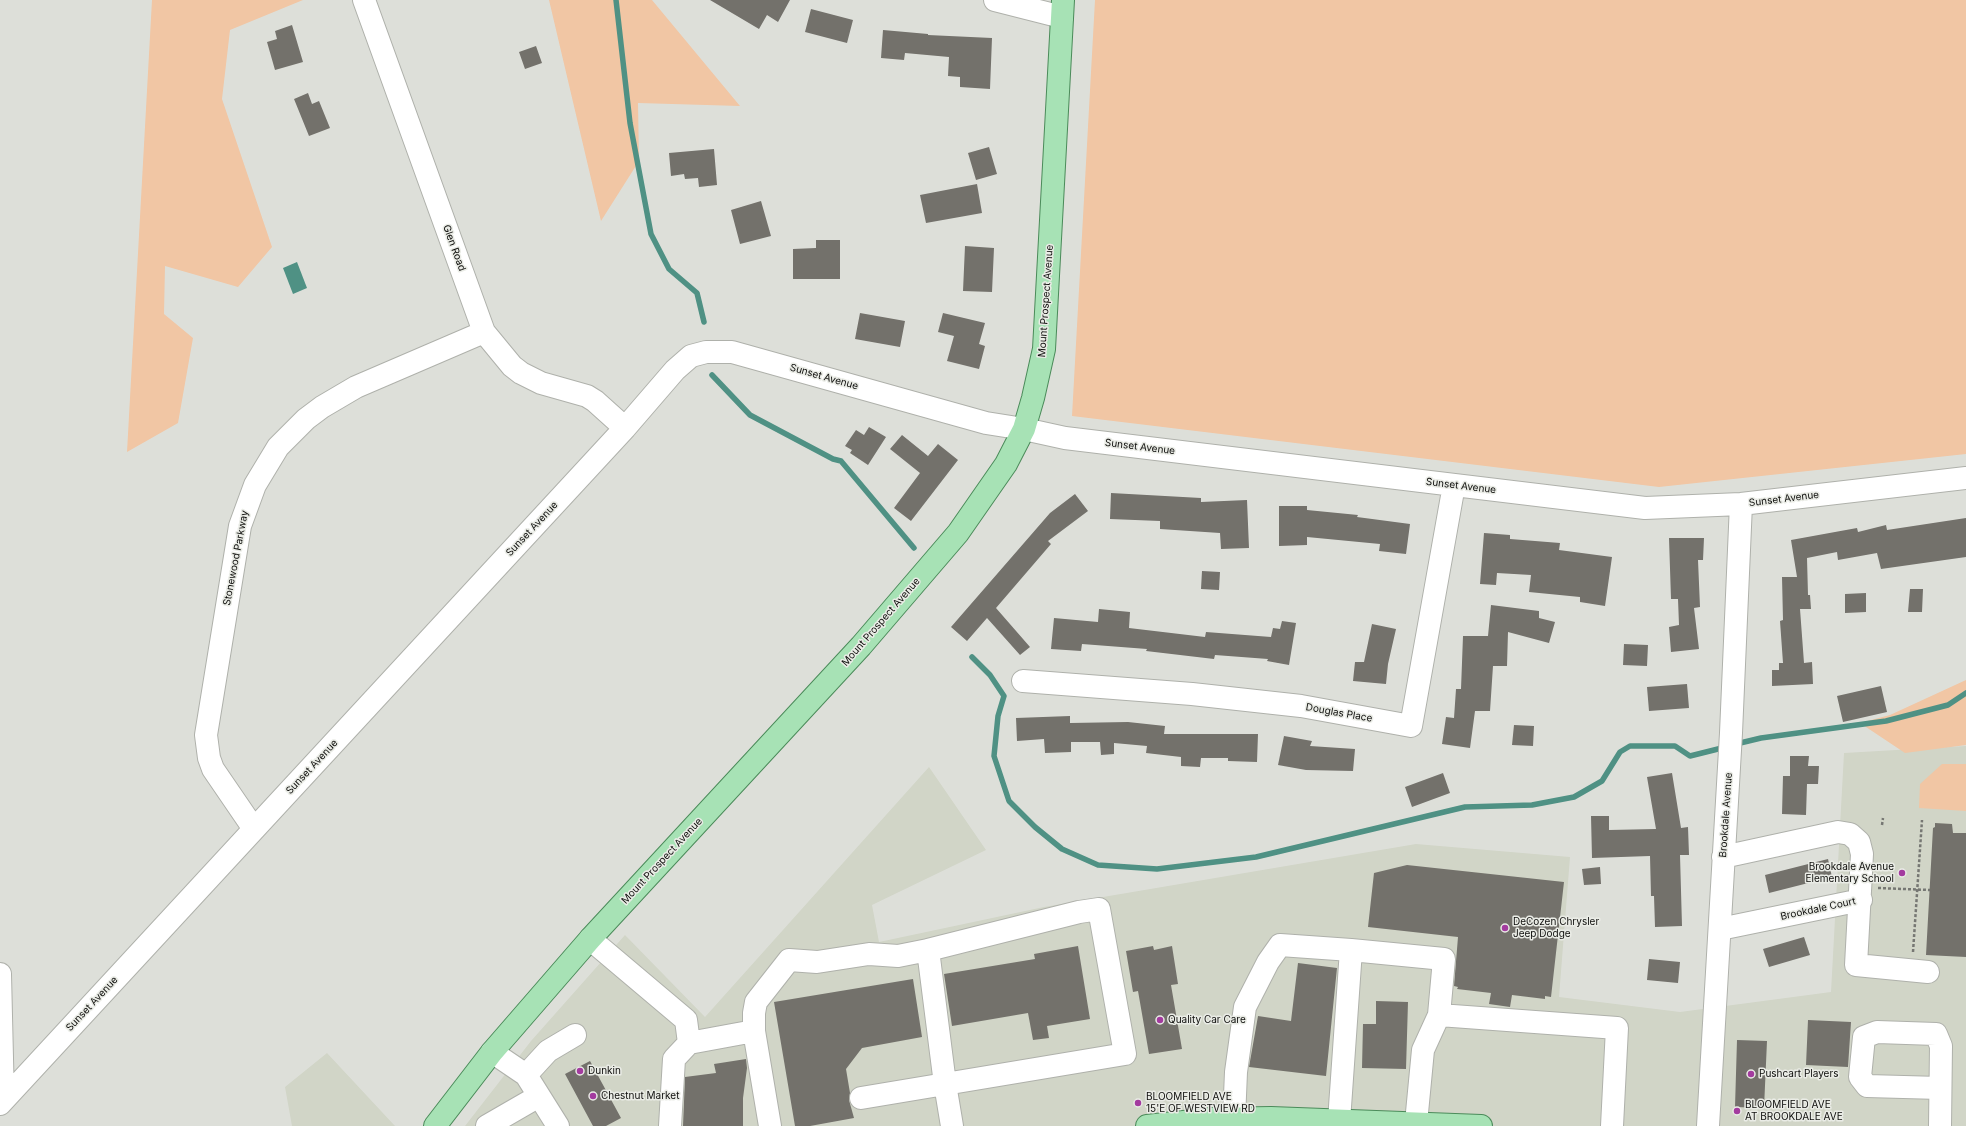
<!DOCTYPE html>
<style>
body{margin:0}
canvas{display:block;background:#dddfd9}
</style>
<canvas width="1966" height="1126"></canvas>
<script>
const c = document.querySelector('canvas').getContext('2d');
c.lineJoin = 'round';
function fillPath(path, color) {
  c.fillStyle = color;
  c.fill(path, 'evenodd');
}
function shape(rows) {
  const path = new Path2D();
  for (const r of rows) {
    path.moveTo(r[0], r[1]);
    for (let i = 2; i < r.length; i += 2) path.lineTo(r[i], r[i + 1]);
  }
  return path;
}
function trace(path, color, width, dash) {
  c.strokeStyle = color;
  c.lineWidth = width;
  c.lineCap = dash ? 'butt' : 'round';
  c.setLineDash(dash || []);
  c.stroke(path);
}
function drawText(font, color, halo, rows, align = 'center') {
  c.font = font + ' Inter,sans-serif';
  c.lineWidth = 3;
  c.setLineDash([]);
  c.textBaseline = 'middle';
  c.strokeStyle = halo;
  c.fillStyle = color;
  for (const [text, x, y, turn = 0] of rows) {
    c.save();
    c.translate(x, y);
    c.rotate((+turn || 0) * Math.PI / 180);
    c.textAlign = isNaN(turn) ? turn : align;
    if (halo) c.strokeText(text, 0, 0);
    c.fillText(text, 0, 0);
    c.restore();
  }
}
fillPath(shape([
 [1966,746,1966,1126,465,1126,531,1041,625,935,705,1017,929,767,986,850,872,905,879,942,1044,907,1416,844,1570,857,1559,997,1680,1012,1831,992,1844,753],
 [327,1053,395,1126,292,1126,285,1087]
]), '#d1d5c7');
fillPath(shape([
 [152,0,303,0,230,30,222,99,272,247,238,287,165,266,164,314,193,338,178,423,127,452],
 [549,0,652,0,740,106,638,103,639,161,601,221],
 [1095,0,1966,0,1966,454,1659,487,1072,416],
 [1966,680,1966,745,1905,753,1860,723,1890,715],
 [1942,764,1966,764,1966,811,1919,808,1920,784]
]), '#f1c6a4');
fillPath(shape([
 [297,262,307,288,293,294,283,268]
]), '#4f9184');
trace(shape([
 [616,0,630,123,651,234,669,269,697,293,704,322],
 [712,375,750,415,833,459,841,461,914,548],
 [972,657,990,675,1004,696,998,716,994,756,1009,801,1035,827,1062,849,1098,865,1157,869,1256,857,1465,807,1532,805,1574,797,1602,781,1620,752,1630,746,1675,746,1690,756,1726,747],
 [1736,744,1761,738,1886,721,1948,705,1966,693]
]), '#4f9184', 5.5);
fillPath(shape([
 [710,0,790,0,778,22,767,15,759,29],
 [811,9,853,20,847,43,805,32],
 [292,25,303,62,275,70,267,42,277,39,275,31],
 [883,30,928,34,928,35,992,38,990,89,960,87,960,77,948,76,949,57,905,53,904,60,881,58],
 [536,46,542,63,525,69,519,52],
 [308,93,312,104,319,101,330,128,309,136,294,99],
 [989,147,997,174,976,180,968,153],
 [714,149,717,185,699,187,698,178,685,179,684,174,671,176,669,153],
 [977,184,982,213,926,223,920,195],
 [761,201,771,236,740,244,731,210],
 [816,240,840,240,840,279,793,279,793,249,816,248],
 [965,246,994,248,992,292,963,291],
 [860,313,905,321,900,347,855,339],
 [943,313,985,323,979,344,985,346,979,369,947,361,954,336,938,332],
 [869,427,886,437,868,465,850,453,852,450,845,446,856,430,864,435],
 [902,435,928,456,938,444,958,460,911,521,894,508,920,473,890,449],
 [1111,493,1201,498,1201,502,1247,500,1249,548,1221,549,1220,533,1160,529,1160,521,1110,519],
 [1075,494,1088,511,1048,541,1051,544,996,608,1030,647,1020,655,987,618,967,641,951,627,1050,513],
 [1279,506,1307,506,1307,510,1358,515,1357,517,1410,524,1406,554,1379,551,1380,544,1307,537,1307,545,1279,546],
 [1966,518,1966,557,1881,569,1877,553,1838,560,1837,552,1807,558,1808,595,1810,595,1811,609,1800,609,1804,663,1812,662,1813,684,1772,686,1772,670,1779,670,1779,663,1783,663,1780,621,1783,620,1782,577,1797,577,1791,540,1857,528,1858,532,1886,525,1887,530],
 [1484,533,1510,535,1510,539,1560,543,1559,550,1612,557,1605,606,1580,602,1580,597,1529,592,1531,575,1497,573,1496,585,1480,584],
 [1669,538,1704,538,1703,560,1698,560,1700,607,1694,608,1699,649,1671,652,1669,627,1679,625,1678,599,1671,599],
 [1202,571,1220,572,1219,590,1201,589],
 [1910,589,1923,589,1922,612,1908,612],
 [1866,593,1866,612,1845,613,1845,594],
 [1491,605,1539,611,1539,618,1555,622,1549,643,1508,632,1507,666,1493,666,1490,711,1475,711,1470,748,1442,744,1446,717,1454,718,1456,689,1461,689,1463,636,1488,636],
 [1099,609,1130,612,1129,628,1205,637,1206,632,1271,637,1273,628,1280,629,1282,621,1296,623,1289,665,1267,661,1268,659,1215,655,1214,659,1146,651,1147,649,1082,644,1081,651,1051,649,1054,618,1098,622],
 [1372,624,1396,629,1388,664,1386,684,1353,681,1355,662,1364,662],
 [1624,644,1648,645,1647,666,1623,665],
 [1687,684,1689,708,1649,711,1647,687],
 [1881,686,1887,712,1843,722,1837,696],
 [1070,716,1070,723,1128,722,1165,726,1164,734,1258,734,1257,762,1228,761,1228,758,1201,758,1200,767,1181,766,1181,757,1146,753,1147,746,1114,743,1114,754,1101,755,1100,742,1071,742,1071,752,1045,753,1044,739,1017,741,1016,718],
 [1514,725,1534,726,1533,746,1512,745],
 [1284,736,1312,741,1310,746,1355,749,1353,771,1306,770,1278,765],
 [1790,756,1809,756,1808,766,1819,766,1818,784,1807,784,1806,815,1782,814,1783,776,1790,776],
 [1443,773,1450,793,1412,807,1405,787],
 [1672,773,1681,828,1688,827,1689,855,1680,855,1682,926,1655,927,1654,896,1651,896,1650,856,1592,858,1591,816,1609,816,1609,830,1656,829,1647,777],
 [1935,823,1952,824,1953,833,1966,833,1966,957,1926,955,1933,828,1935,827],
 [1828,859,1832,877,1769,893,1765,875],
 [1407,865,1564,882,1551,997,1545,996,1545,999,1512,995,1510,1007,1489,1004,1491,993,1457,989,1458,987,1454,986,1458,937,1368,927,1374,873],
 [1600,867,1601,884,1584,885,1582,869],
 [1804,937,1810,955,1769,967,1763,949],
 [1078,946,1090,1019,1047,1026,1049,1038,1033,1040,1028,1013,952,1026,944,974,1035,959,1034,954],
 [1153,946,1154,950,1172,946,1178,984,1171,985,1182,1049,1149,1054,1138,991,1133,992,1126,951],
 [1649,959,1680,962,1678,983,1647,980],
 [1298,963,1337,968,1326,1076,1249,1067,1258,1016,1291,1021],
 [913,979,922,1037,862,1048,846,1069,850,1093,849,1100,854,1118,810,1126,795,1126,774,1002],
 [1376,1001,1408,1002,1406,1069,1362,1068,1363,1024,1376,1024],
 [1808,1020,1851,1022,1848,1067,1806,1065],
 [1737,1040,1767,1041,1764,1108,1735,1107],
 [746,1059,747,1068,743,1098,743,1126,683,1126,685,1077,716,1073,714,1064],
 [590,1061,621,1118,606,1126,593,1126,565,1074]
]), '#73716b');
const minor = shape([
 [364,0,484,332,512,366,521,373,541,383,587,396,595,401,625,428],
 [995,0,1062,17],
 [1023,681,1192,694,1301,706,1411,726,1454,485],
 [254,829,213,769,209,758,206,735,240,526,255,485,278,447,306,419,322,407,356,387,484,332],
 [1723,857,1838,832,1850,834,1859,842,1862,854,1856,965,1928,972],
 [1720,929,1861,900],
 [590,939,686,1020,689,1043,674,1059,670,1126],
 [0,974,3,1100],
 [689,1043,754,1031],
 [492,1052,526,1075,558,1126],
 [526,1075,548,1051,575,1035],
 [861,1098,1125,1054,1099,909,1079,912,928,950,945,1084,952,1126],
 [0,1104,625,428,675,370,691,356,706,352,732,352,986,423,1024,429,1065,438,1645,508,1741,504,1966,478],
 [1234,1119,1236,1072,1245,1007,1268,962,1280,945,1351,950],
 [1339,1121,1351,950,1444,959,1439,1015],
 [1416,1123,1423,1050,1439,1015,1617,1028,1612,1126],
 [487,1126,539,1096],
 [770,1126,754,1031,754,1013,756,1002,789,960,817,962,869,954,898,956,928,950],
 [1708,1126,1731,733,1741,504],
 [1940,1126,1941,1046,1936,1034,1877,1032,1864,1037,1860,1077,1867,1086,1940,1088]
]);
const major = shape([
 [435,1126,492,1052,590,939,861,646,958,533,1006,464,1024,429,1033,398,1044,349,1063,0],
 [1147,1126,1211,1119,1271,1118,1481,1126]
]);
trace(minor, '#afb1ab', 24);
trace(major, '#4b8b5a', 24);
trace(shape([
 [1882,825,1883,818],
 [1878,888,1930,890],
 [1913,952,1922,820]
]), '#767773', 2.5, [3, 2]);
trace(minor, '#fff', 22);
trace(major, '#a7e2b5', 22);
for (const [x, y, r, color] of [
 [1902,873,4,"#a33b9f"],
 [1505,928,4,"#a33b9f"],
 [1160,1020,4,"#a33b9f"],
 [580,1071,4,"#a33b9f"],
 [1751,1074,4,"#a33b9f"],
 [593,1096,4,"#a33b9f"],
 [1138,1103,4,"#a33b9f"],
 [1737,1111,4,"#a33b9f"]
]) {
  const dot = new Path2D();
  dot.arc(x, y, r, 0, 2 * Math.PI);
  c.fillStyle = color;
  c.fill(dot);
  trace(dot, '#eaece6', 1.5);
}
drawText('10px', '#0e0e0c', '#eaece6', [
 ["Glen Road",454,248,70],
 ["Mount Prospect Avenue",1046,301,-86],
 ["Sunset Avenue",824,377,16],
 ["Sunset Avenue",1140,447,7],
 ["Sunset Avenue",1461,486,7],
 ["Sunset Avenue",1784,499,-7],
 ["Sunset Avenue",532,529,-47],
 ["Stonewood Parkway",236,558,-79],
 ["Mount Prospect Avenue",881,622,-49],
 ["Douglas Place",1339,713,10],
 ["Sunset Avenue",312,767,-47],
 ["Brookdale Avenue",1726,815,-86],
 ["Mount Prospect Avenue",662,861,-47],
 ["Brookdale Court",1818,909,-12],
 ["Sunset Avenue",92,1004,-47]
]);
drawText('10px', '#0e0e0c', '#eaece6', [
 ["Brookdale Avenue",1894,867,"right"],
 ["Elementary School",1894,879,"right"],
 ["DeCozen Chrysler",1513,922],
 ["Jeep Dodge",1513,934],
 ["Quality Car Care",1168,1020],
 ["Dunkin",588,1071],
 ["Pushcart Players",1759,1074],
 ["Chestnut Market",601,1096],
 ["BLOOMFIELD AVE",1146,1097],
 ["15'E OF WESTVIEW RD",1146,1109],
 ["BLOOMFIELD AVE",1745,1105],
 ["AT BROOKDALE AVE",1745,1117]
], 'left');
</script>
